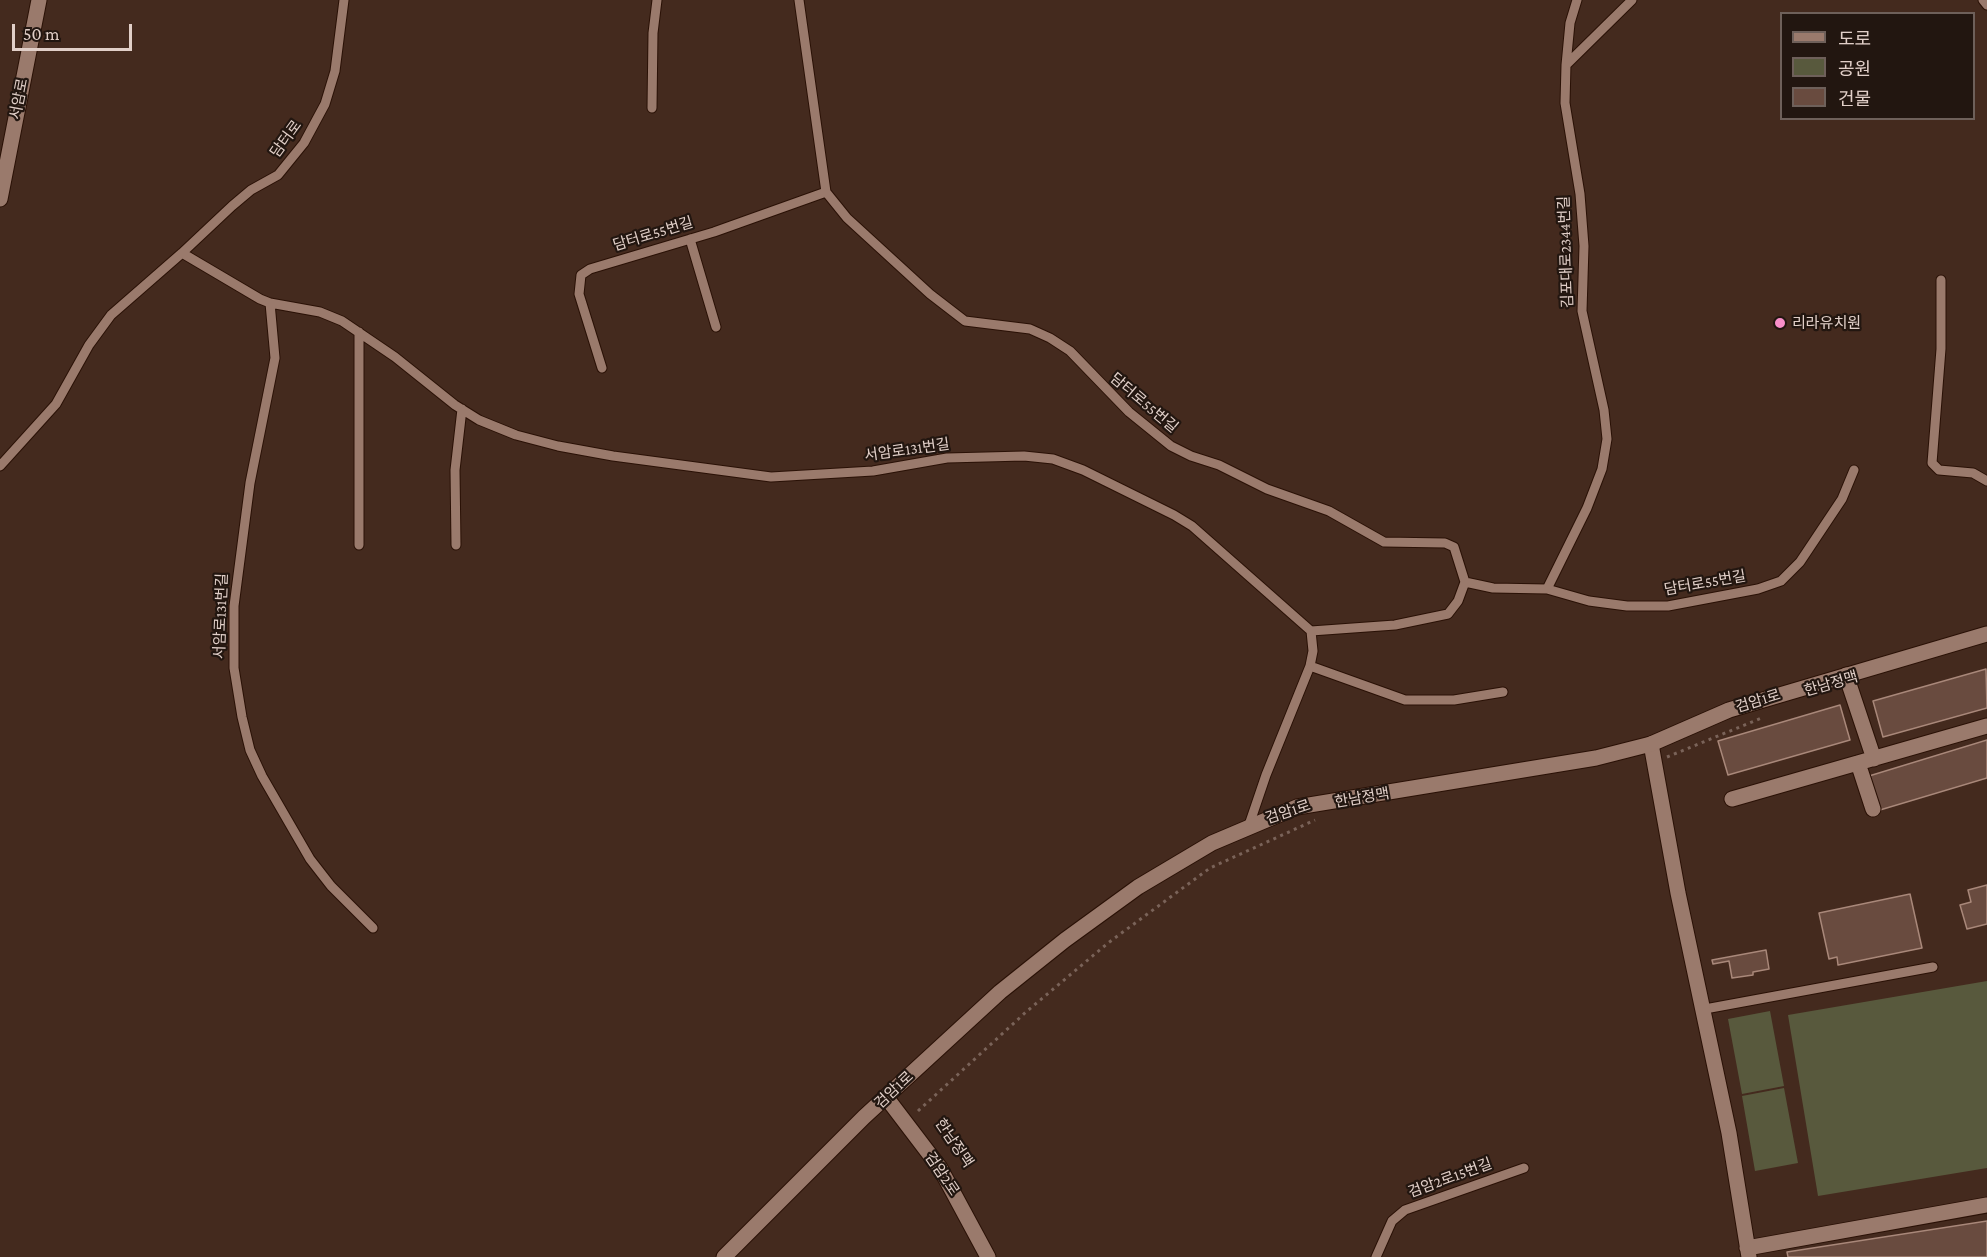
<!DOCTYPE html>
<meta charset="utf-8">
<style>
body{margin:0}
#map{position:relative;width:1987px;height:1257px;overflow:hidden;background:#442a1e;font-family:"Crimson Pro","Noto Sans KR",serif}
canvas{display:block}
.legend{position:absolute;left:1780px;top:12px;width:195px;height:108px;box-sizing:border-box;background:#221610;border:2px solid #6e605a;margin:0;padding:8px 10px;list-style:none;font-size:18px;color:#e1cfc8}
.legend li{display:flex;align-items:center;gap:12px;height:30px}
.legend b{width:30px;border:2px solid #6e605a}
.scale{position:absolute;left:12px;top:24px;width:120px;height:27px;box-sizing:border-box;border:3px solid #e1cfc8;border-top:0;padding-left:8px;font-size:18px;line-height:21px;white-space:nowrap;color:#e1cfc8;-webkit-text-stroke:4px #221610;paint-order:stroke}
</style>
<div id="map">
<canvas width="1987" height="1257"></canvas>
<ul class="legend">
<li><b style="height:8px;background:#9a7a6c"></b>도로</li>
<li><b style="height:16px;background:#58593d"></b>공원</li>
<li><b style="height:16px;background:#694b3f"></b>건물</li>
</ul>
<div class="scale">50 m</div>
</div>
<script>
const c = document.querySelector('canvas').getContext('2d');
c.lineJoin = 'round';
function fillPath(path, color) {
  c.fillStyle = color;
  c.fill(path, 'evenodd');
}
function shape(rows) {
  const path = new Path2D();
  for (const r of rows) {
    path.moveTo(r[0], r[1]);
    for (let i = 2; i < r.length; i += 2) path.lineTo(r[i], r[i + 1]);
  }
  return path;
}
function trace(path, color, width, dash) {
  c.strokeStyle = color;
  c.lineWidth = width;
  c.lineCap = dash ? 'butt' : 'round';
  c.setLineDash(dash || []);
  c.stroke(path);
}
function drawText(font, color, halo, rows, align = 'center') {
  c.font = font + ' "Crimson Pro","Noto Sans KR",serif';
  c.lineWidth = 4.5;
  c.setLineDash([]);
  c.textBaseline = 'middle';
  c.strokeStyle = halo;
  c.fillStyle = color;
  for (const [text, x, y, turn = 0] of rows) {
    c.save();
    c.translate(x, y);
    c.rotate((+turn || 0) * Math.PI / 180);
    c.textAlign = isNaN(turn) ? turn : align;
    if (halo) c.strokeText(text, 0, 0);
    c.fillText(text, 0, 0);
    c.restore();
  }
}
fillPath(shape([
 [1987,981,1987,1168,1818,1196,1788,1015],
 [1770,1011,1784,1086,1742,1094,1728,1019],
 [1784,1088,1798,1163,1755,1171,1742,1096]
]), '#58593d');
const building = shape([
 [1986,669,1987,708,1883,737,1873,701,1986,669],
 [1840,705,1850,740,1728,775,1718,741,1840,705],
 [1987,740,1987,778,1880,810,1869,776,1987,740],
 [1987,885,1987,924,1967,929,1960,905,1971,902,1968,890,1987,885],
 [1910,894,1922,948,1838,965,1837,957,1829,959,1819,913,1910,894],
 [1766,950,1769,969,1753,972,1753,975,1732,978,1729,961,1713,964,1712,960,1766,950],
 [1987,1221,1987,1257,1788,1257,1787,1252,1987,1221]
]);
fillPath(building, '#694b3f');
trace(building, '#a9887a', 1.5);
const lane = shape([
 [799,0,826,192,847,218,930,294,965,321,1030,329,1050,338,1070,351,1129,412,1171,446,1191,456,1219,465,1267,489,1329,511,1384,542,1445,543,1454,547,1465,582,1493,588,1547,589,1589,601,1627,606,1668,606,1758,589,1781,581,1800,562,1842,499,1854,470],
 [1983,0,1987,5],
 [1566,65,1570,23,1577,0],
 [652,108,653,33,657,0],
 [690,239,716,327],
 [182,253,232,206,251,190,278,175,304,143,325,104,335,71,344,0],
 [1941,280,1941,349,1932,463,1939,470,1973,473,1987,481],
 [270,303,275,358,250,483,234,606,234,668,242,717,250,750,262,776,310,859,331,886,373,928],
 [359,332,359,545],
 [602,368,579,294,581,275,590,269,714,232,826,192],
 [0,466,56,404,89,345,111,315,182,253,260,299,270,303,320,312,342,321,395,357,455,405,479,420,516,435,558,446,613,456,771,477,873,471,947,458,1024,456,1053,459,1083,470,1174,515,1192,526,1311,631],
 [456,545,455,470,462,409],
 [1547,589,1587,508,1602,469,1607,439,1604,410,1582,311,1584,246,1580,194,1565,103,1566,65,1632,0],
 [1310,666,1405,700,1454,700,1503,692],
 [1249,825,1266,775,1310,666,1313,651,1311,631,1395,625,1448,614,1458,601,1465,582],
 [1705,1009,1933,967],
 [1376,1257,1392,1221,1405,1210,1524,1168]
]);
const street = shape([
 [1846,675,1874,759],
 [1651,744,1678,893,1729,1133,1749,1257],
 [1858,763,1873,809],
 [1732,799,1987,726],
 [886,1097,940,1168,988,1257],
 [1747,1248,1987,1205]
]);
const secondary = shape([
 [0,199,39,0],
 [724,1257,864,1117,1000,992,1065,940,1138,887,1212,843,1297,807,1596,758,1651,744,1729,710,1987,634]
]);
trace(lane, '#2a1106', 11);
trace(street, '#2a1106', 17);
trace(secondary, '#2a1106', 17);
trace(shape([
 [1667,757,1764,717],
 [918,1111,1026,1012,1108,943,1210,868,1315,820]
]), '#7a6359', 3, [3, 4.5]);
trace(lane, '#9a7a6c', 9);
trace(street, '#9a7a6c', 15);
trace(secondary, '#9a7a6c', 15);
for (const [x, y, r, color] of [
 [1780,323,6,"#f98fc9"]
]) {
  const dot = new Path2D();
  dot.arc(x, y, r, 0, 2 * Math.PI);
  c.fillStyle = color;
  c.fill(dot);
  trace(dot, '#221610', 2);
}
drawText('15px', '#e1cfc8', '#221610', [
 ["서암로",19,99,-79],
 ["담터로",286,139,-54],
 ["담터로55번길",653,234,-17],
 ["김포대로2344번길",1566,252,-92],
 ["담터로55번길",1144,403,40],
 ["서암로131번길",907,450,-8],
 ["담터로55번길",1705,583,-10],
 ["서암로131번길",221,616,-88],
 ["한남정맥",1831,684,-16],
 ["검암1로",1758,701,-17],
 ["한남정맥",1362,798,-10],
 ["검암1로",1288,812,-18],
 ["검암1로",894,1090,-43],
 ["한남정맥",954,1143,56],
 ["검암2로",942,1174,56],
 ["검암2로15번길",1450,1178,-20]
]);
drawText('15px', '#e1cfc8', '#221610', [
 ["리라유치원",1792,323]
], 'left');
</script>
